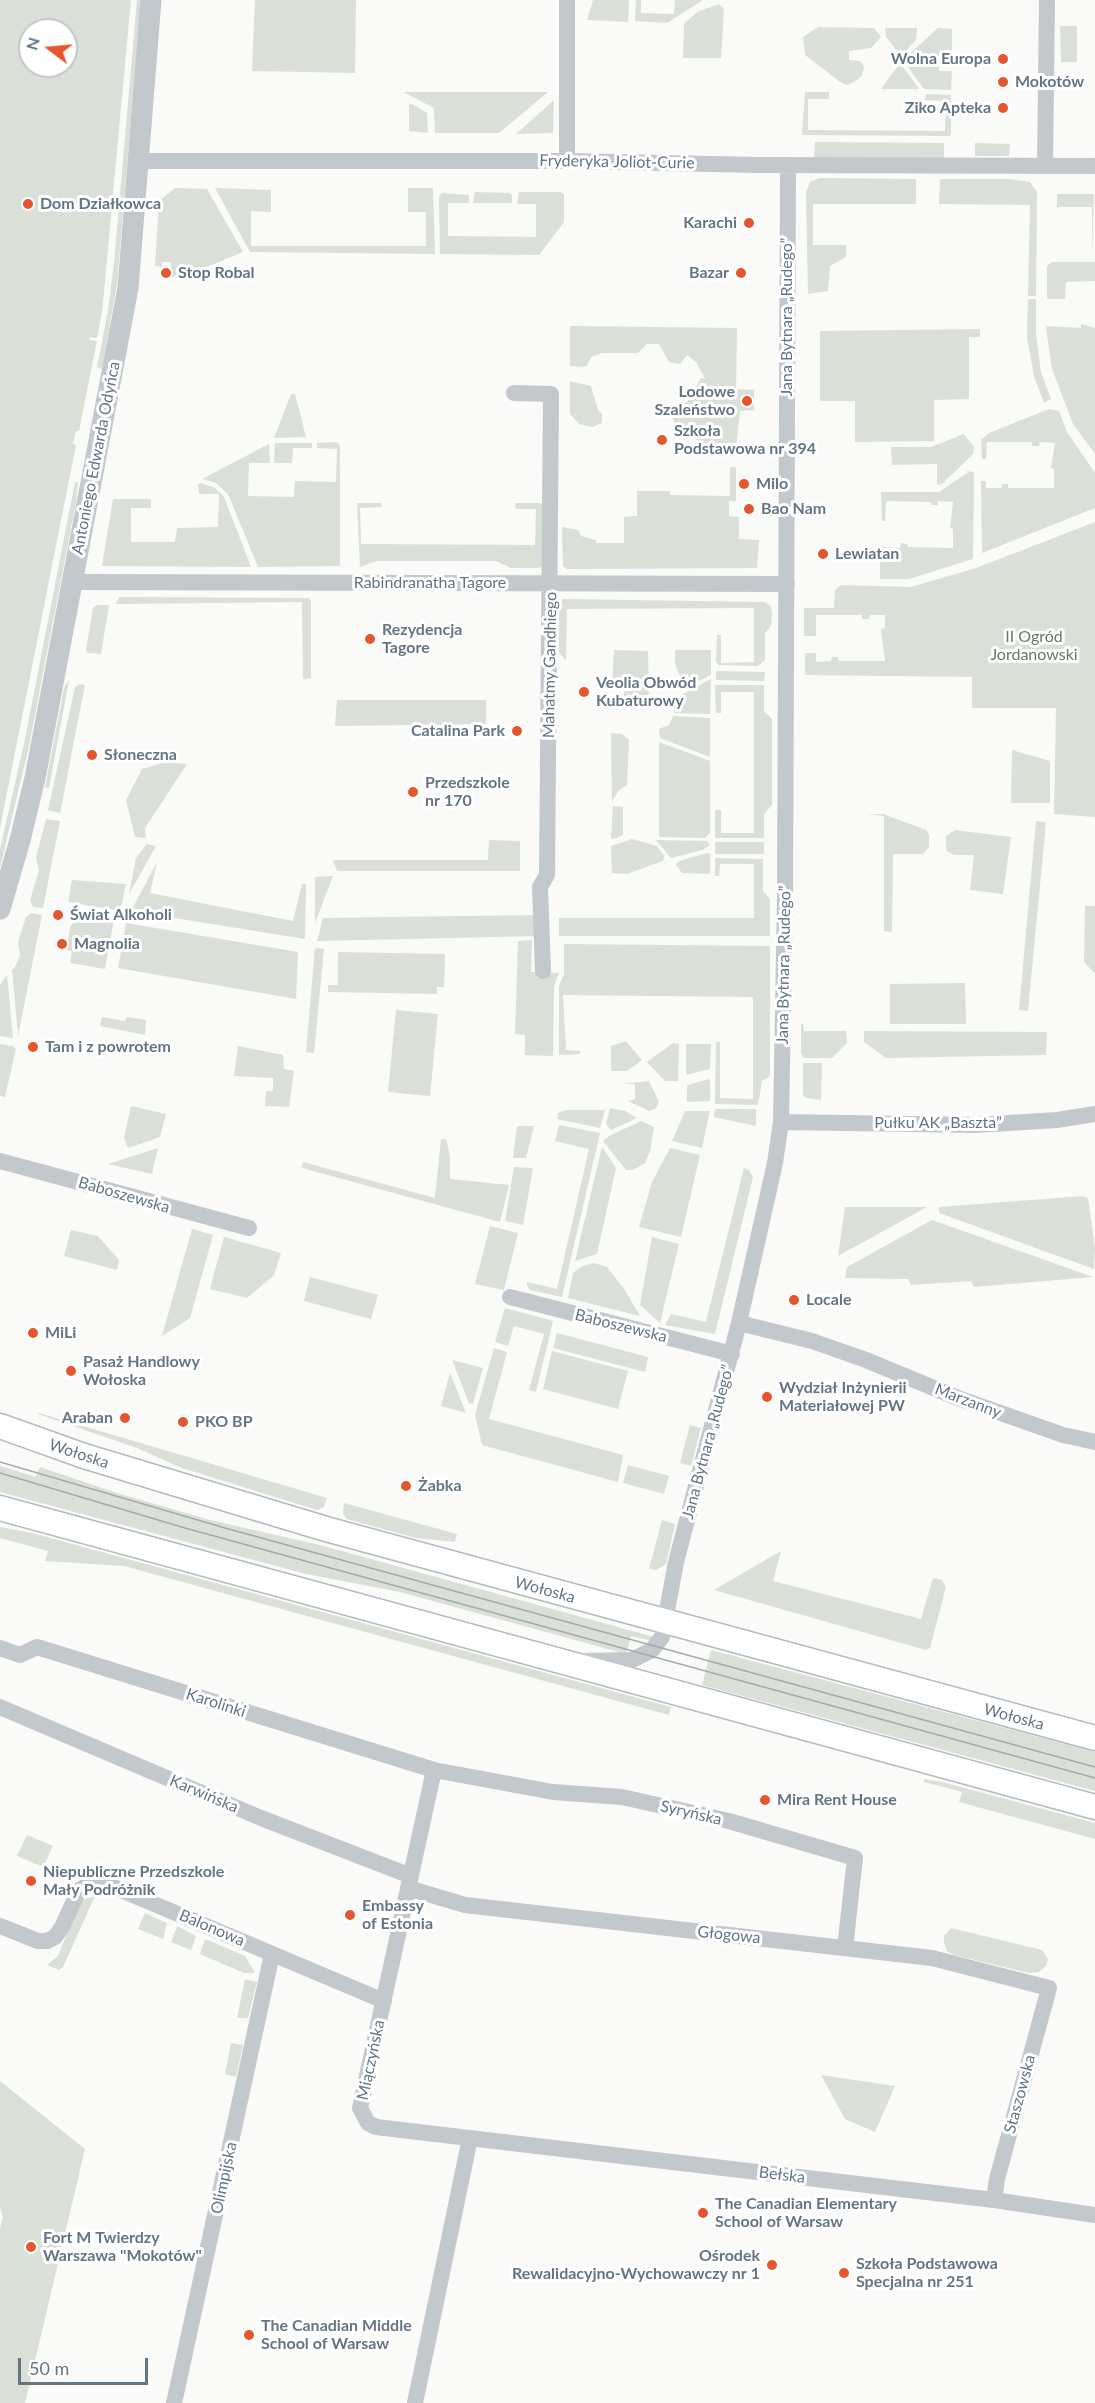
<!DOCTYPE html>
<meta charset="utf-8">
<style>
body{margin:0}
#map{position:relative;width:1095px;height:2403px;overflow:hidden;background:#fafaf8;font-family:Lato,sans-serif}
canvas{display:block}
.north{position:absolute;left:18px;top:18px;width:60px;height:60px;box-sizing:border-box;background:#fff;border:2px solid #c1c8cd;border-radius:50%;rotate:286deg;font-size:16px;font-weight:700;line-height:24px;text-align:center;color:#657683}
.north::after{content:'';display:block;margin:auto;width:21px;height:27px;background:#e4572e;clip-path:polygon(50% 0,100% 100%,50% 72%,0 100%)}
.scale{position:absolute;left:18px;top:2358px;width:130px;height:27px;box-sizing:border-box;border:3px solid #657683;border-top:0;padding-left:8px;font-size:18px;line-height:21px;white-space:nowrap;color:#657683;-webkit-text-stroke:4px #fff;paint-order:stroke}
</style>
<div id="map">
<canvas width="1095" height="2403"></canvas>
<div class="north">N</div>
<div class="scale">50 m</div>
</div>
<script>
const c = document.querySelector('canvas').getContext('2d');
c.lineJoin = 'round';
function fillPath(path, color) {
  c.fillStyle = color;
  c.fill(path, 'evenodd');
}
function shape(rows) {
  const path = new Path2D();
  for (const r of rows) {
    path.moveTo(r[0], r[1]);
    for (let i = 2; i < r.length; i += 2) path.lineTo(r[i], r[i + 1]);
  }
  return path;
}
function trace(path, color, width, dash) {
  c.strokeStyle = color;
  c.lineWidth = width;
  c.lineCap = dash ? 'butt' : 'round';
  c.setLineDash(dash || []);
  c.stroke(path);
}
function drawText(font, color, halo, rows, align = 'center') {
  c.font = font + ' Lato,sans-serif';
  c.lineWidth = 6;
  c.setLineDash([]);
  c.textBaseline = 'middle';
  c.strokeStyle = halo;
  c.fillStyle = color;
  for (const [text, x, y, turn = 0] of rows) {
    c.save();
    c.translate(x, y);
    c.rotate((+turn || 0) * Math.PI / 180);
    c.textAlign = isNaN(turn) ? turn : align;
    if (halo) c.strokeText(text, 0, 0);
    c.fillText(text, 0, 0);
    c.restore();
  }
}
fillPath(shape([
 [0,0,131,0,102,313,97,338,90,337,89,340,97,341,79,431,76,431,73,444,76,445,0,828],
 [30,30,66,30,66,66,30,66],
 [137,0,141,0,117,284,102,369,97,367,108,311,114,263],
 [255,0,356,0,355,73,252,71],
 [593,0,629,0,628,22,587,20],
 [636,0,641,0,641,13,674,14,675,0,703,0,667,23,635,21],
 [719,4,724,9,721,58,683,58,684,24,697,12],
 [1060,26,1077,26,1077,62,1061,62],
 [818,27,874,28,881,37,871,48,849,51,849,60,860,61,864,66,862,76,854,82,846,85,839,81,805,55,803,37],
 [885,28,917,28,916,40,901,56,886,37],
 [938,28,952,29,952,53,939,53,939,71,952,71,951,90,924,89,903,60],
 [900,63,919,89,881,89],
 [403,92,548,92,499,133,435,133,434,108],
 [805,92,829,92,829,99,808,99,808,130,945,131,946,101,925,100,926,94,951,95,951,134,950,136,802,135],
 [554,100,553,133,516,134],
 [412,104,427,113,428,133,409,131,409,105],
 [815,142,944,143,944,160,814,159],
 [975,143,1010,144,1009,156,975,156],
 [820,178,916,179,916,204,813,204,813,245,846,245,846,257,830,266,828,291,808,294,806,192,810,182],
 [940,179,1009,179,1030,182,1037,192,1036,296,1028,296,1030,205,939,204],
 [175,188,207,189,243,252,185,276,171,277,171,262,162,262,162,267,155,266,159,201],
 [215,188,271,190,271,212,251,211,251,246,426,246,426,212,408,212,408,188,433,188,435,254,250,252],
 [475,192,509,193,512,195,512,203,473,203],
 [519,192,560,192,564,194,564,222,539,255,440,254,439,196,442,193,469,195,469,203,448,203,448,236,536,237,536,204,517,204],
 [1057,194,1094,194,1092,258,1092,207,1057,207],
 [1052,262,1095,262,1095,281,1066,282,1065,299,1047,299,1047,266],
 [1028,299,1036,299,1036,335,1041,372,1051,399,1044,403,1034,376,1027,337],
 [1081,324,1095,328,1095,454,1073,424,1052,369,1047,335,1046,326,1081,328],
 [570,326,737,328,736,389,754,390,754,410,740,411,736,449,707,446,694,438,685,428,676,427,671,414,673,411,688,401,701,378,705,379,696,362,687,355,680,364,669,362,659,344,647,344,638,353,602,353,591,357,586,367,570,366],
 [980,329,980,337,969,337,969,399,934,400,934,441,855,442,855,401,820,401,820,331],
 [570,381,591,386,598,410,602,414,602,423,592,427,579,424,570,414],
 [291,394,295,394,306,437,274,438],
 [1049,409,1059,411,1067,432,1095,473,1095,508,982,553,981,481,986,481,986,488,1001,488,1002,484,1008,484,1008,488,1054,488,1054,469,1051,468,1055,443,1040,442,1039,446,1032,446,1032,442,987,442,986,459,982,459,981,440,989,433],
 [964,434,974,447,973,454,942,484,937,485,937,464,892,465,891,447,931,447],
 [337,442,340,446,340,566,258,567,228,494,216,483,202,479,269,444,270,463,249,463,248,496,294,497,295,481,336,482,337,449,317,448,317,443],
 [275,443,312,443,312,448,293,448,292,463,274,463],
 [730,467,736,467,736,501,729,501,729,516,739,517,739,539,759,540,757,568,567,569,563,566,562,527,578,530,581,536,596,540,596,543,624,543,624,517,637,516,637,491,670,491,670,495,730,496],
 [970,471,974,473,973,559,909,579,880,579,880,547,900,548,901,543,907,544,908,547,953,548,953,529,950,528,953,502,938,501,938,505,932,505,931,502,886,501,885,521,882,521,881,492,939,492],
 [75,482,78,482,76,502,29,746,0,868,0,849,24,744],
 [201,483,215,488,224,497,251,567,102,566,113,499,151,499,151,508,131,508,131,542,175,542,177,528,218,527,219,494,199,494,198,484],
 [357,503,381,503,382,507,360,508,361,544,535,545,536,509,516,509,515,503,540,503,544,506,542,566,539,568,511,568,496,561,377,561,360,567],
 [1095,522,1095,817,1054,814,1056,708,972,708,972,677,805,675,805,653,816,653,816,662,831,661,832,657,838,657,839,661,885,661,881,629,885,628,885,615,870,615,869,619,862,619,862,615,816,615,816,636,804,636,804,608,834,608,835,590,841,585,911,587,976,568],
 [119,597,308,598,311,601,311,678,303,679,302,602,116,604],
 [563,599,764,602,770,605,772,612,771,626,765,633,765,660,758,666,718,665,716,661,717,635,721,635,721,663,754,662,754,608,567,609,566,661,559,652,559,604],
 [97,605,109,605,101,654,88,653,86,650,93,608],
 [614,650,648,651,649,709,624,708,624,689,612,689],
 [675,650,711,650,711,675,685,688,675,664],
 [716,671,765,672,764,681,716,680],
 [711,679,710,714,674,713,674,699],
 [69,680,49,788,45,787,64,688],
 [80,684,85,685,60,813,48,810,75,687],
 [715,685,764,685,764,711,772,719,772,805,764,814,764,838,715,838,715,810,721,810,721,833,754,833,754,692,721,692,721,713,716,713],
 [337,700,486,700,486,724,335,726],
 [673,716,710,718,710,757,660,738,659,729,669,725],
 [611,733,622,734,629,740,627,785,618,791,612,802],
 [659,742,710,761,710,833,705,838,659,837],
 [1012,750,1050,761,1050,803,1011,803],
 [166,762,187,764,145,828,146,838,135,837,126,800,142,769],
 [613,806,623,807,623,835,614,839,611,838],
 [867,814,883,814,926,830,929,835,929,847,923,854,893,854,892,932,884,931,884,816],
 [46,819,60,821,43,908,33,907,30,900,39,871,36,858],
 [1036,821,1046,822,1028,1011,1019,1010],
 [955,830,1011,837,1003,894,970,890,974,855,954,855,947,851,946,846,946,836],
 [632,839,657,846,664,856,663,861,627,874,612,873,611,846],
 [489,840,520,841,520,871,337,871,333,860,488,860],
 [656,840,707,841,710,845,702,850,671,858],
 [715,842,764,842,764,854,715,854],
 [147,844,155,846,155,848,129,894,136,858],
 [707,853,710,854,710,874,682,873,676,865,679,861],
 [715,858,763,859,763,891,770,899,770,936,559,936,559,918,754,918,754,864,720,864,719,876,715,876],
 [157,862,150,893,293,921,302,884,306,884,305,939,131,911],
 [333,876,315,923,315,877],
 [72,880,126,884,120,911,68,902],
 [1085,906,1095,906,1095,974,1084,962],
 [31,913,42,915,18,1036,12,969,14,969,20,955,18,942,26,917],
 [80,915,114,919,105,969,70,963,72,951,67,950,70,927],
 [536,915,538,936,317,941,323,918],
 [126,923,298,952,296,999,118,968],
 [532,940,531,972,559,973,554,986,553,1056,525,1055,525,1035,515,1034,518,941],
 [564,944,770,946,770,1076,762,1081,758,1105,715,1104,716,1042,720,1042,720,1098,753,1099,753,997,563,995,566,1050,580,1051,580,1054,559,1055,559,986,564,974],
 [315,948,324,949,314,1053,306,1052],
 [338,952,445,954,444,987,437,987,437,994,328,992,328,985,338,985],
 [7,975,13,1038,0,1036,0,985],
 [965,983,966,1024,890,1024,890,984],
 [396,1010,438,1014,430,1096,388,1092],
 [102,1017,125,1021,127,1017,146,1020,145,1035,100,1026],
 [803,1023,804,1031,846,1031,847,1043,832,1058,804,1058,801,1053,801,1024],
 [864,1031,1047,1032,1046,1055,886,1058,864,1042],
 [626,1041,642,1060,627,1071,611,1071,611,1046],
 [673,1043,679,1044,678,1081,665,1081,647,1062],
 [0,1044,13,1046,16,1049,5,1097,0,1096],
 [686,1044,711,1044,710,1069,686,1075],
 [238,1046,283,1055,284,1069,294,1071,289,1107,265,1106,266,1091,273,1091,273,1078,234,1076],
 [803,1063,822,1063,821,1100,806,1098,803,1095],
 [710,1079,710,1101,687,1102,687,1085],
 [649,1081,659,1102,656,1108,649,1111,628,1101,635,1099,635,1084,620,1084],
 [131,1106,166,1114,160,1137,128,1148,124,1138],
 [610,1108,625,1111,637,1118,611,1130,606,1124],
 [715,1109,756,1109,756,1126,714,1117],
 [566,1110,605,1110,600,1128,557,1119,558,1113],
 [685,1111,710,1111,702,1148,672,1141],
 [641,1121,654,1127,650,1151,645,1163,633,1170,626,1170,603,1141,609,1136],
 [559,1125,600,1133,562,1297,530,1290,527,1286,527,1282,557,1289,589,1149,555,1141],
 [517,1126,534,1126,526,1158,513,1158],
 [441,1139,446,1139,450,1156,450,1179,509,1185,500,1222,302,1168,303,1162,435,1198],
 [602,1147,616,1168,597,1254,575,1261],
 [158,1148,152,1174,108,1164],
 [670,1148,700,1155,681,1237,639,1227,652,1182],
 [514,1167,533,1168,523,1225,505,1221],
 [744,1168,749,1170,753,1177,715,1334,665,1325,671,1314,706,1322],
 [1083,1196,1088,1198,1095,1248,1094,1269,939,1213,939,1207],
 [845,1207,927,1207,838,1256],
 [932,1220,1093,1277,974,1287,971,1281,911,1285,908,1279,845,1278,847,1267],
 [490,1226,518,1233,504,1290,475,1284],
 [192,1229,213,1235,190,1318,162,1336],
 [71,1230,98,1236,119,1260,117,1270,64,1256],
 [224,1237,281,1253,274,1275,247,1298,210,1289],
 [652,1237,679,1244,660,1323,640,1305],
 [594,1263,607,1267,625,1290,640,1316,568,1298,573,1273,582,1266],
 [310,1277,378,1295,371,1319,304,1301],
 [505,1308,553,1321,536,1392,529,1390,544,1334,514,1326,508,1346,495,1342],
 [557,1333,648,1357,645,1372,553,1348],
 [494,1348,507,1352,489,1419,623,1455,618,1482,482,1445,475,1415],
 [552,1351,628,1371,618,1409,543,1389],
 [452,1360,483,1368,473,1404,469,1403],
 [450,1373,466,1413,441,1406],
 [39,1413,327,1498,324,1507,317,1510,182,1468,137,1448,38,1414],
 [690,1425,701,1428,691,1466,680,1463],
 [628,1465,669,1476,664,1494,623,1483],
 [0,1466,36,1477,40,1467,117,1493,210,1520,320,1545,654,1637,652,1641,631,1636,626,1654,400,1592,306,1574,0,1492],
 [344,1503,457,1534,455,1542,416,1538,347,1519,343,1514],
 [662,1520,675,1524,666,1564,656,1570,649,1569],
 [0,1527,32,1533,671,1707,669,1715,124,1566,45,1561,48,1551,0,1538],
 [781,1551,773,1581,921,1619,933,1578,942,1580,946,1587,930,1648,926,1650,714,1590],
 [711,1650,1095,1752,1095,1791,702,1685],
 [924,1779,942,1782,1095,1823,1095,1839,959,1802,962,1792,924,1782],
 [27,1835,53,1846,43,1867,17,1856],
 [95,1896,63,1967,59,1970,47,1965,58,1956,80,1901],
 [145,1913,167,1923,163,1939,138,1929],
 [177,1926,196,1936,191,1950,171,1942],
 [951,1928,1042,1950,1048,1959,1046,1966,1039,1972,1029,1973,954,1955,947,1951,944,1942,944,1936],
 [205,1939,245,1956,255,1973,244,1973,200,1954],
 [245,1979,257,1982,248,2018,237,2018],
 [231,2043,243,2045,236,2077,225,2074],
 [821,2075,895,2086,875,2132,845,2119],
 [0,2081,85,2149,25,2403,0,2403,0,2229,3,2217,0,2207]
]), '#dadfd7');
const secondary = shape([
 [0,1426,84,1456,326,1529,1095,1738],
 [0,1508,1095,1807]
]);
trace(secondary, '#b3babf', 27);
trace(shape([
 [139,161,572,161,757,165,1095,166],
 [567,161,567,0],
 [1045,165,1047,0],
 [514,393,551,394,547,875,540,887,543,971],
 [73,582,787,584],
 [781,1122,976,1125,1057,1120,1095,1114],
 [0,1161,249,1228],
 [510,1297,732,1354],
 [739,1323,812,1341,866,1360,958,1398,1063,1435,1095,1442],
 [0,1648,20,1655,37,1647,434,1770,553,1792,622,1797,729,1821,855,1858,845,1948],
 [584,1661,632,1660,652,1650,662,1637,676,1562,739,1323,775,1163,781,1122,785,898,788,165],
 [0,1707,261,1818,411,1876],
 [434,1770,360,2108,368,2123,376,2127,994,2200,1095,2215],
 [408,1888,465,1905,932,1958,1049,1988,997,2179,994,2200],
 [0,1926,38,1941,47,1941,55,1937,62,1927,79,1890,94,1881,102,1882,384,2001],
 [174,2403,272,1954],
 [415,2403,470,2138]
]), '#c3c8cc', 16);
trace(shape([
 [0,909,20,840,35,778,128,288,151,0]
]), '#c3c8cc', 21);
trace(secondary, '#fff', 24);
trace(shape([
 [0,1462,225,1528,1095,1767],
 [0,1473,185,1528,1095,1778]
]), '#a2aab0', 1.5);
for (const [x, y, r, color] of [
 [1003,59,6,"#e4572e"],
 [1003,82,6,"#e4572e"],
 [1003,108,6,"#e4572e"],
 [28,204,6,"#e4572e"],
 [749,223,6,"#e4572e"],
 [166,273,6,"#e4572e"],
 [741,273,6,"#e4572e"],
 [747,401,6,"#e4572e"],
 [662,440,6,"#e4572e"],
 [744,484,6,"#e4572e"],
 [749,509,6,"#e4572e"],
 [823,554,6,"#e4572e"],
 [370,639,6,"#e4572e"],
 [584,692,6,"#e4572e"],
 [517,731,6,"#e4572e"],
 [92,755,6,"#e4572e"],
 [413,792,6,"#e4572e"],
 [58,915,6,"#e4572e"],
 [62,944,6,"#e4572e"],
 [33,1047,6,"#e4572e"],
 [794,1300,6,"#e4572e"],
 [33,1333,6,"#e4572e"],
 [71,1371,6,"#e4572e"],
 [767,1397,6,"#e4572e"],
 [125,1418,6,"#e4572e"],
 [183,1422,6,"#e4572e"],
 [406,1486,6,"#e4572e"],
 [765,1800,6,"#e4572e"],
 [31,1881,6,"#e4572e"],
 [350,1915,6,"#e4572e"],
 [703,2213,6,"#e4572e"],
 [31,2247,6,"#e4572e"],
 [772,2265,6,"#e4572e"],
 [844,2273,6,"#e4572e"],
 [249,2335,6,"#e4572e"]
]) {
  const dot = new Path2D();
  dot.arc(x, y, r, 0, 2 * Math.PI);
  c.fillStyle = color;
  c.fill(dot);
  trace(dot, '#fff', 2);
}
drawText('bold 16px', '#657683', '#fff', [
 ["Wolna Europa",991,59,"right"],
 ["Mokotów",1015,82],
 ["Ziko Apteka",991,108,"right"],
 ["Dom Działkowca",40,204],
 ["Karachi",737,223,"right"],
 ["Stop Robal",178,273],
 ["Bazar",729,273,"right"],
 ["Lodowe",735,392,"right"],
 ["Szaleństwo",735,410,"right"],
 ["Szkoła",674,431],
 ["Podstawowa nr 394",674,449],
 ["Milo",756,484],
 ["Bao Nam",761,509],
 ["Lewiatan",835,554],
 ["Rezydencja",382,630],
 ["Tagore",382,648],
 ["Veolia Obwód",596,683],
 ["Kubaturowy",596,701],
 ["Catalina Park",505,731,"right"],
 ["Słoneczna",104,755],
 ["Przedszkole",425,783],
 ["nr 170",425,801],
 ["Świat Alkoholi",70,915],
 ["Magnolia",74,944],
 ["Tam i z powrotem",45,1047],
 ["Locale",806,1300],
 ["MiLi",45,1333],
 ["Pasaż Handlowy",83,1362],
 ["Wołoska",83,1380],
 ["Wydział Inżynierii",779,1388],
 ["Materiałowej PW",779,1406],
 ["Araban",113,1418,"right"],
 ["PKO BP",195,1422],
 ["Żabka",418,1486],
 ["Mira Rent House",777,1800],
 ["Niepubliczne Przedszkole",43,1872],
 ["Mały Podróżnik",43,1890],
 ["Embassy",362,1906],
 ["of Estonia",362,1924],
 ["The Canadian Elementary",715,2204],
 ["School of Warsaw",715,2222],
 ["Fort M Twierdzy",43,2238],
 ["Warszawa \"Mokotów\"",43,2256],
 ["Ośrodek",760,2256,"right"],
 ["Rewalidacyjno-Wychowawczy nr 1",760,2274,"right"],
 ["Szkoła Podstawowa",856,2264],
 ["Specjalna nr 251",856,2282],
 ["The Canadian Middle",261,2326],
 ["School of Warsaw",261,2344]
], 'left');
drawText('16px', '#657683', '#fff', [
 ["Fryderyka Joliot-Curie",617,162,1],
 ["Jana Bytnara „Rudego”",787,317,-90],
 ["Antoniego Edwarda Odyńca",96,458,-79],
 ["Rabindranatha Tagore",430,583],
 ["Mahatmy Gandhiego",550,665,-89],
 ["Jana Bytnara „Rudego”",784,965,-89],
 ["Pułku AK „Baszta”",938,1123],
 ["Baboszewska",124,1195,16],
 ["Baboszewska",621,1326,14],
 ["Marzanny",968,1401,21],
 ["Jana Bytnara „Rudego”",708,1442,-75],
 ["Wołoska",79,1454,18],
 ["Wołoska",545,1590,15],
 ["Karolinki",216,1703,18],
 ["Wołoska",1014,1717,15],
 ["Karwińska",204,1794,23],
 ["Syryńska",691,1813,13],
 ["Balonowa",212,1928,23],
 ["Głogowa",729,1935,6],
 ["Miączyńska",371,2060,-78],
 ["Staszowska",1020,2094,-75],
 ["Bełska",782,2175,7],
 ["Olimpijska",224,2178,-78]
]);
drawText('16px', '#687a64', '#fff', [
 ["II Ogród",1034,637],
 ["Jordanowski",1034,655]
]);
</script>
